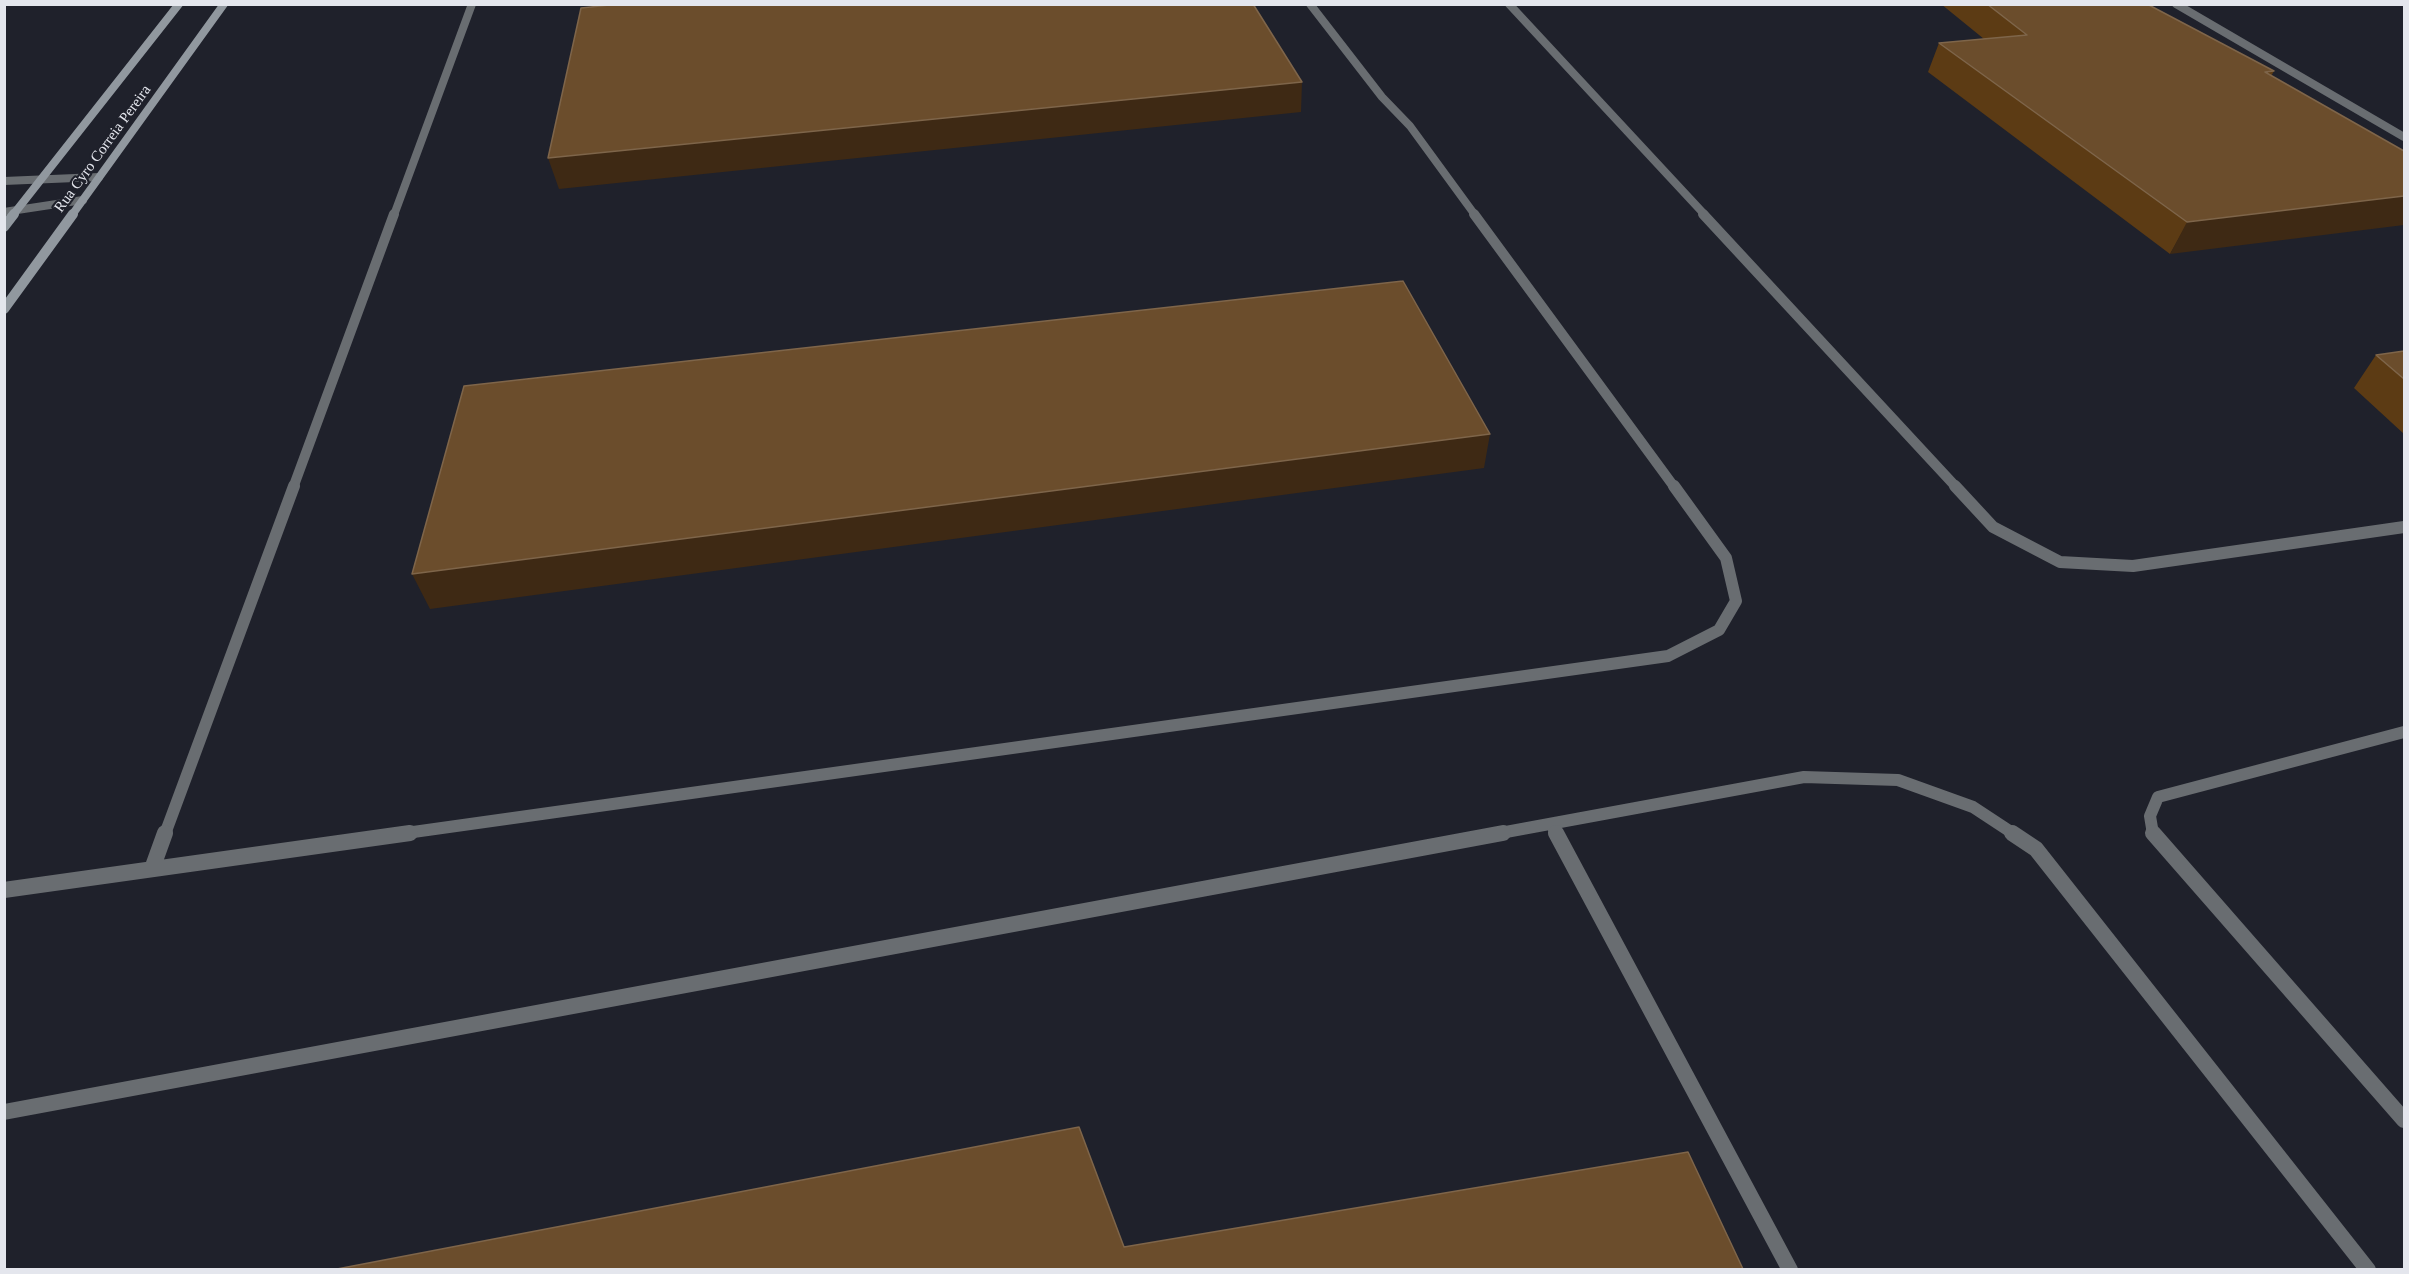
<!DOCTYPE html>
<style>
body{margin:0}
#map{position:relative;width:2409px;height:1274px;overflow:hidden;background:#1f212b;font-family:Georgia,serif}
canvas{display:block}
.frame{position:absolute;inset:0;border:6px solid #e4e6ed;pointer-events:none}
</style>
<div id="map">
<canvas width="2409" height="1274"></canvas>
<div class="frame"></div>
</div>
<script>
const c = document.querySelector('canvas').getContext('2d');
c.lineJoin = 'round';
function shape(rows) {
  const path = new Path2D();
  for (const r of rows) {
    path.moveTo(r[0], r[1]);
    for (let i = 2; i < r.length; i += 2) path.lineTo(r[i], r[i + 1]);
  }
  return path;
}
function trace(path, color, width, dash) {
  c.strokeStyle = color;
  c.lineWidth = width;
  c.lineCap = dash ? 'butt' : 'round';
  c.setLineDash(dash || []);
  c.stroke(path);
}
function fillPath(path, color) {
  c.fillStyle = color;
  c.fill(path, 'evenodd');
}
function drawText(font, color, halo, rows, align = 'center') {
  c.font = font + ' Georgia,serif';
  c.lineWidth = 4.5;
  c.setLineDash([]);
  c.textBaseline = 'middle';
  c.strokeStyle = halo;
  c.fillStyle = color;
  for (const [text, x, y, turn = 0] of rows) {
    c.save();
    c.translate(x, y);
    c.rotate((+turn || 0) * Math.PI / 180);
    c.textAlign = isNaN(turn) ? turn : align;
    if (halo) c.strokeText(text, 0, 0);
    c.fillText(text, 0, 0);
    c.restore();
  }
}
trace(shape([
 [1310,4,1382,97,1410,126,1475,215],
 [1509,4,1705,215],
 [2176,4,2404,137],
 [4,181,99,177],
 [4,212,83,200],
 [394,215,472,4]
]), '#696d71', 8);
trace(shape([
 [1474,214,1675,488],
 [1703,214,1957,488],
 [293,488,394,214]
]), '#696d71', 10);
trace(shape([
 [1955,486,1993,527,2060,562,2133,566,2404,527],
 [1551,824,1557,834],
 [165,834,294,486],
 [399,834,1668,656,1719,630,1736,601,1726,558,1674,486],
 [1495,834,1804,777,1898,780,1973,807,2014,834],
 [2153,834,2150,816,2158,797,2404,732]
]), '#696d71', 12);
trace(shape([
 [1556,833,1790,1270],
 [2012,833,2036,849,2368,1270],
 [2153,833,2404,1120],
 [152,869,165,833],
 [4,890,410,833],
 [4,1112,1503,833]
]), '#696d71', 16);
trace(shape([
 [13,215,179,4],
 [72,215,224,4]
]), '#91989f', 8);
trace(shape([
 [4,227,14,214],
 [4,309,73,214]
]), '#91989f', 10);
fillPath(shape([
 [1941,4,2147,4,2274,71,2170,254,1928,72,1939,43,1984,39],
 [2404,351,2404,434,2354,388,2376,355]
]), '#5c3b14');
fillPath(shape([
 [1302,82,1301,112,559,189,548,158],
 [2404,196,2404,225,2170,254,2187,222],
 [1490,434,1484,468,430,609,412,574]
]), '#3e2914');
const building = shape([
 [619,4,1253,4,1302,82,548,158,581,8,619,4],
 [1987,4,2147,4,2274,71,2265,72,2404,151,2404,196,2187,222,1939,43,2027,35,1987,4],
 [1403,281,1490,434,412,574,464,386,1403,281],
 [2404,351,2404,379,2376,355,2404,351],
 [1079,1127,1124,1247,1688,1152,1743,1269,337,1269,1079,1127]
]);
fillPath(building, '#6b4d2c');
trace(building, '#7e654a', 1.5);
drawText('15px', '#e4e6ed', '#1f212b', [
 ["Rua Cyro Correia Pereira",103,149,-54]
]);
</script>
